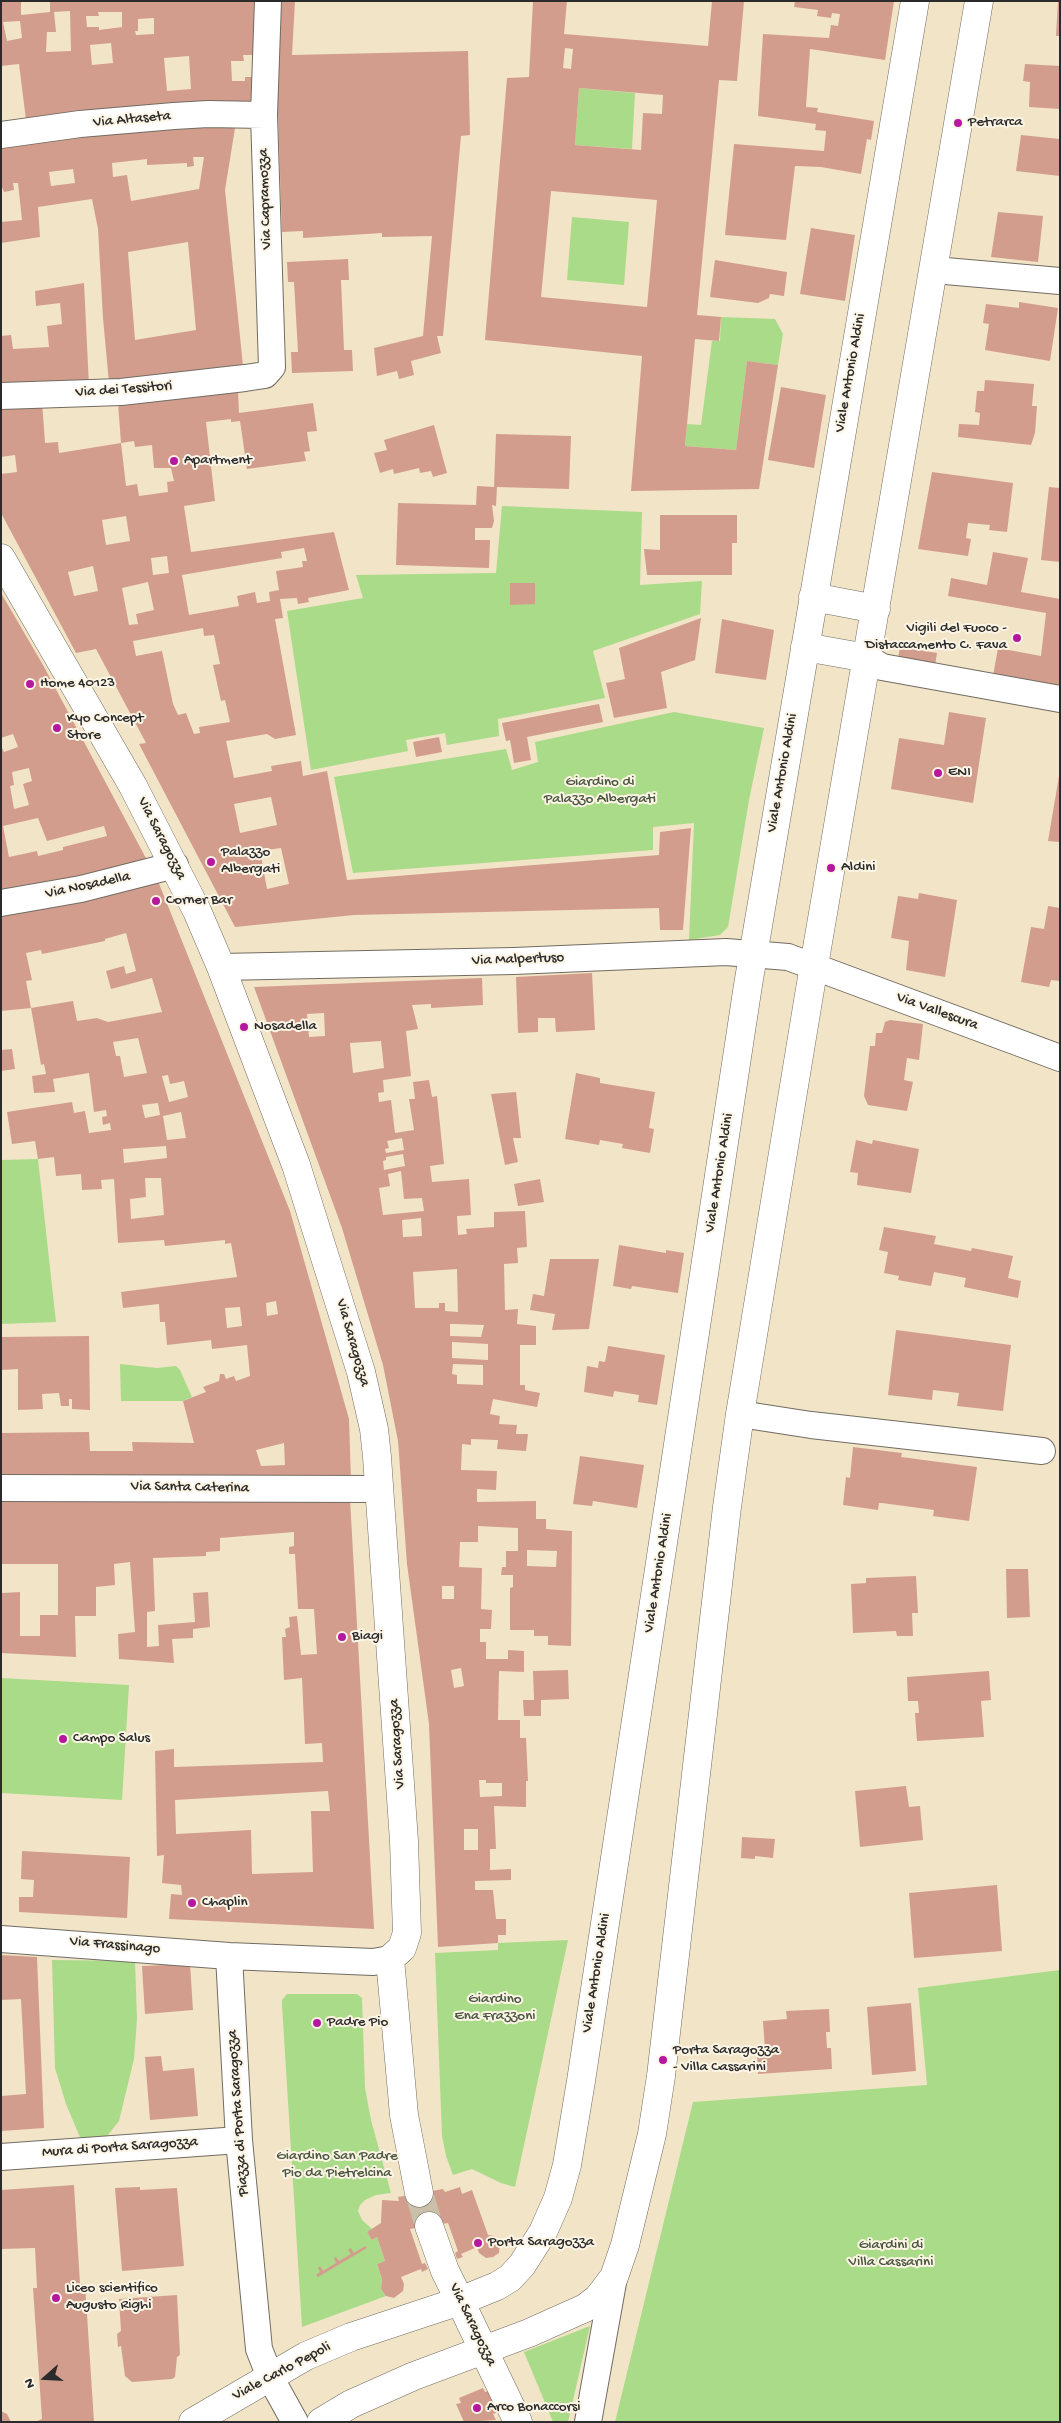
<!DOCTYPE html>
<style>
body{margin:0}
#map{position:relative;width:1061px;height:2423px;overflow:hidden;background:#f2e4c7;font-family:"Gochi Hand",sans-serif}
canvas{display:block}
.frame{position:absolute;inset:0;border:2px solid #2b2b2b;pointer-events:none}
.north{position:absolute;left:20px;top:2353px;width:50px;height:50px;-webkit-text-stroke:4px #fcf5e5;paint-order:stroke;rotate:251deg;font-size:14px;font-weight:700;line-height:20px;text-align:center;color:#2b2b2b}
.north::after{content:'';display:block;margin:auto;width:18px;height:22px;background:#2b2b2b;clip-path:polygon(50% 0,100% 100%,50% 72%,0 100%)}
</style>
<div id="map">
<canvas width="1061" height="2423"></canvas>
<div class="frame"></div>
<div class="north">N</div>
</div>
<script>
const c = document.querySelector('canvas').getContext('2d');
c.lineJoin = 'round';
function fillPath(path, color) {
  c.fillStyle = color;
  c.fill(path, 'evenodd');
}
function shape(rows) {
  const path = new Path2D();
  for (const r of rows) {
    path.moveTo(r[0], r[1]);
    for (let i = 2; i < r.length; i += 2) path.lineTo(r[i], r[i + 1]);
  }
  return path;
}
function trace(path, color, width, dash) {
  c.strokeStyle = color;
  c.lineWidth = width;
  c.lineCap = dash ? 'butt' : 'round';
  c.setLineDash(dash || []);
  c.stroke(path);
}
function drawText(font, color, halo, rows, align = 'center') {
  c.font = font + ' "Gochi Hand",sans-serif';
  c.lineWidth = 4;
  c.setLineDash([]);
  c.textBaseline = 'middle';
  c.strokeStyle = halo;
  c.fillStyle = color;
  for (const [text, x, y, turn = 0] of rows) {
    c.save();
    c.translate(x, y);
    c.rotate((+turn || 0) * Math.PI / 180);
    c.textAlign = isNaN(turn) ? turn : align;
    if (halo) c.strokeText(text, 0, 0);
    c.fillText(text, 0, 0);
    c.restore();
  }
}
fillPath(shape([
 [579,88,635,93,632,149,575,145],
 [572,217,629,222,624,285,567,280],
 [721,317,775,319,783,334,778,365,747,361,736,450,685,446,687,424,701,425,712,341,720,341],
 [502,506,642,512,640,585,702,581,700,614,593,651,605,698,498,719,499,736,447,745,445,733,406,740,408,751,311,770,287,611,363,598,356,575,496,573],
 [674,712,764,728,749,800,728,927,720,935,689,940,694,823,653,827,653,850,353,873,334,777,506,749,512,770,538,762,535,742],
 [38,1159,56,1322,1,1324,1,1160],
 [120,1364,157,1368,176,1366,180,1370,192,1397,183,1401,121,1401],
 [1,1678,129,1685,122,1800,1,1793],
 [568,1940,515,2187,501,2183,472,2169,453,2175,446,2156,442,2136,435,1953,498,1950,498,1943],
 [52,1960,135,1961,137,2019,134,2059,119,2121,104,2140,82,2142,66,2104,55,2068],
 [1060,1970,1060,2422,615,2422,693,2102,927,2085,918,1988],
 [287,1994,357,1994,362,1998,365,2088,371,2120,391,2193,376,2195,365,2200,360,2205,358,2211,362,2220,372,2229,367,2232,372,2240,377,2237,385,2261,377,2264,382,2279,381,2289,386,2296,302,2327,282,2005,282,2000],
 [590,2326,568,2422,553,2422,524,2352]
]), '#aadb89');
fillPath(shape([
 [1,1,21,1,21,15,50,12,50,1,256,1,255,55,243,55,244,61,231,61,232,81,245,81,245,77,253,77,251,105,26,120,19,64,1,66],
 [70,11,71,51,46,52,47,32,56,32,54,12],
 [98,12,122,12,122,27,99,30,99,27,87,27,86,16,99,16],
 [154,18,154,34,136,35,135,31,138,31,138,19],
 [20,21,22,38,7,41,3,22],
 [111,43,113,63,92,65,90,45],
 [189,56,191,89,167,91,164,58],
 [281,1,295,1,292,55,468,51,470,135,461,136,443,336,437,336,441,353,411,361,414,375,399,379,397,371,377,376,374,348,423,336,432,236,382,237,382,233,303,238,303,231,282,232,276,55],
 [533,1,567,1,564,34,708,46,712,1,744,1,737,81,719,80,697,315,721,317,719,341,695,339,685,446,736,450,747,361,778,365,759,489,631,491,642,356,485,340,507,78,529,77],
 [565,48,573,49,571,69,563,68],
 [579,88,663,95,662,114,643,113,641,150,575,145],
 [551,191,657,200,647,307,541,297],
 [795,1,894,1,885,60,810,49,806,107,818,108,817,112,874,121,871,140,867,139,861,174,821,167,795,166,786,240,725,235,734,144,824,151,826,131,815,130,816,124,758,116,763,34,829,38,831,25,838,26,840,14,832,13,831,18,817,16,818,10,794,7],
 [1058,1,1060,1,1060,36,1056,36],
 [1025,64,1060,66,1060,109,1029,107,1030,82,1023,81],
 [236,122,225,190,243,366,109,383,103,318,98,229,92,199,38,207,40,237,1,243,1,222,22,220,18,183,13,183,14,190,4,192,1,185,1,144],
 [193,157,204,157,199,189,131,201,127,175,113,177,112,163,147,159,147,165,187,163,187,167,194,166],
 [73,169,75,183,51,186,49,172],
 [188,242,196,330,135,340,128,252],
 [1021,135,1060,139,1060,176,1016,171],
 [998,212,1043,216,1038,262,991,257],
 [811,228,855,235,845,301,800,294],
 [348,259,349,280,341,280,344,350,352,350,353,371,292,373,291,352,298,352,294,282,288,282,287,262],
 [715,260,787,272,784,296,770,294,769,298,758,303,710,297],
 [84,283,89,386,1,390,1,336,11,335,13,349,49,347,47,326,62,324,60,303,36,306,35,291],
 [1019,302,1058,308,1050,361,985,350,989,324,983,323,986,304,1019,308],
 [985,380,1034,384,1032,406,1037,406,1035,433,1031,445,958,437,959,424,979,425,980,413,975,412,977,391,984,391],
 [781,387,826,395,814,468,768,460],
 [238,390,239,413,313,403,317,431,307,432,310,451,304,452,306,461,247,469,240,421,231,422,231,419,206,422,215,501,184,506,191,552,334,532,349,590,308,598,309,602,298,604,297,598,280,599,283,618,275,619,296,735,275,739,267,734,226,741,234,778,272,771,271,766,301,761,303,776,327,771,347,880,659,855,660,832,691,828,683,930,660,930,659,908,354,915,235,927,139,744,146,743,96,649,76,653,1,513,1,474,17,472,15,455,1,457,1,402,42,401,45,443,58,442,59,453,121,443,126,486,137,484,139,496,168,492,167,482,174,481,171,468,154,468,152,445,135,447,134,441,121,443,118,403],
 [126,516,130,541,106,545,102,520],
 [304,548,307,561,302,561,303,567,276,571,279,590,269,592,270,601,257,603,255,592,237,596,239,606,189,615,182,575,282,558,281,552],
 [167,556,169,573,153,575,151,558],
 [93,566,98,591,74,596,68,572],
 [148,582,154,610,136,614,138,624,129,625,122,588],
 [203,628,204,636,214,635,220,664,213,665,221,701,225,700,230,722,199,727,200,733,194,734,186,713,178,715,173,704,162,651,136,656,133,641],
 [271,797,277,825,240,833,234,804],
 [281,848,289,884,267,889,260,851],
 [434,425,447,473,433,477,431,471,420,473,419,468,394,474,393,469,380,473,374,453,387,450,384,440],
 [496,434,571,436,569,489,497,487,496,506,492,505,494,521,492,528,475,528,475,540,490,540,489,568,396,565,398,503,476,505,477,486,494,487],
 [932,472,1013,483,1007,532,989,530,990,525,968,523,966,538,971,539,968,556,918,549],
 [1049,487,1060,488,1060,562,1041,560],
 [660,515,737,515,737,543,732,543,732,575,647,575,644,549,660,550],
 [993,552,1028,558,1021,592,1060,599,1060,688,993,676,998,648,1041,656,1046,613,948,596,951,578,987,585],
 [510,583,535,583,535,604,510,605],
 [1,593,43,665,148,862,1,892,1,746,4,752,18,747,13,734,1,738],
 [29,768,32,781,23,784,29,805,14,809,10,786,14,785,12,772],
 [38,818,47,841,104,826,107,836,63,847,63,850,38,856,37,851,9,857,3,826],
 [701,618,695,660,661,672,667,708,614,718,606,683,625,679,619,648],
 [722,619,774,630,766,680,715,673],
 [900,647,937,653,935,666,898,659],
 [599,704,603,722,527,737,531,760,514,763,510,740,506,741,502,723],
 [949,712,986,718,973,803,891,789,899,738,944,745],
 [439,737,442,752,416,757,413,742],
 [1059,776,1060,776,1060,842,1048,841],
 [158,881,290,1211,349,1419,351,1481,237,1477,1,1474,1,1433,89,1432,90,1451,133,1451,132,1442,194,1443,183,1401,206,1392,203,1387,219,1381,220,1374,224,1374,226,1379,234,1376,236,1381,250,1376,247,1345,212,1349,211,1340,167,1345,165,1322,160,1322,159,1304,123,1308,121,1292,237,1277,231,1243,225,1244,225,1240,165,1246,164,1240,118,1243,114,1179,101,1180,102,1189,82,1190,81,1174,56,1176,54,1157,38,1159,35,1141,12,1144,7,1112,72,1102,74,1113,85,1111,89,1133,111,1130,110,1123,103,1125,102,1117,107,1116,106,1110,94,1112,89,1073,53,1079,55,1092,34,1093,32,1076,46,1074,44,1064,41,1065,31,1008,1,1011,1,915],
 [126,933,136,971,126,974,124,966,106,971,111,989,152,978,162,1012,108,1022,97,1018,77,1021,73,1001,31,1008,26,981,32,980,26,953,41,950,42,954,105,941,105,939],
 [138,1038,147,1073,124,1077,120,1056,116,1056,113,1042],
 [168,1075,170,1084,184,1081,188,1097,169,1102,162,1076],
 [158,1103,160,1115,145,1118,142,1105],
 [181,1112,186,1138,167,1140,163,1116],
 [166,1146,167,1158,124,1163,123,1149],
 [145,1178,161,1178,164,1215,131,1219,130,1199,146,1197],
 [276,1301,278,1314,267,1316,266,1303],
 [240,1307,242,1326,227,1328,225,1308],
 [284,1443,285,1465,261,1466,256,1450],
 [919,893,957,900,945,977,906,970,909,941,891,938,898,896,918,899],
 [1048,906,1060,908,1060,981,1051,980,1049,987,1021,982,1031,927,1044,929],
 [592,973,595,1030,556,1032,555,1018,538,1018,538,1032,518,1033,516,977],
 [482,978,483,1005,431,1008,431,1004,412,1005,418,1029,406,1031,411,1076,383,1080,384,1092,378,1093,379,1102,391,1100,395,1133,414,1130,409,1099,415,1099,413,1082,429,1080,432,1097,437,1096,444,1164,430,1166,432,1182,469,1179,471,1215,457,1216,458,1235,467,1234,466,1229,494,1227,494,1212,525,1211,527,1247,517,1248,518,1263,504,1264,505,1310,518,1309,517,1324,536,1326,536,1345,520,1345,520,1385,525,1385,525,1390,540,1393,537,1407,493,1399,490,1414,500,1416,499,1424,517,1425,516,1434,528,1434,526,1451,497,1449,498,1440,471,1439,471,1445,462,1444,461,1470,497,1471,496,1490,477,1489,477,1502,536,1501,536,1519,546,1519,546,1529,572,1531,571,1646,548,1645,548,1636,534,1636,534,1630,510,1630,510,1588,513,1587,513,1575,501,1575,502,1567,506,1567,506,1551,518,1551,518,1528,478,1526,478,1542,460,1542,459,1567,482,1568,481,1609,492,1610,491,1629,480,1629,480,1642,486,1642,486,1659,508,1659,508,1650,524,1651,524,1672,499,1671,498,1720,520,1720,520,1738,526,1738,528,1781,526,1781,526,1807,494,1806,496,1849,490,1849,490,1870,511,1869,511,1880,475,1881,475,1890,493,1890,496,1919,506,1919,506,1935,498,1935,498,1943,438,1947,429,1724,407,1564,398,1441,383,1365,342,1228,254,987],
 [324,1013,325,1036,309,1037,307,1014],
 [381,1041,384,1068,353,1073,350,1043],
 [402,1138,404,1150,386,1153,385,1149,389,1148,387,1141],
 [403,1154,405,1166,384,1170,383,1161,386,1160,386,1157],
 [401,1171,404,1199,422,1198,424,1211,383,1215,379,1188,390,1186,388,1174],
 [421,1218,422,1236,403,1237,402,1220],
 [457,1269,458,1312,445,1311,445,1303,439,1303,439,1308,415,1308,413,1272],
 [450,1324,455,1324,484,1325,481,1337,452,1336,450,1336],
 [452,1342,488,1344,488,1360,452,1358],
 [453,1364,483,1365,483,1385,457,1384,457,1375,452,1374],
 [527,1550,557,1551,556,1567,527,1566],
 [442,1586,454,1586,454,1599,442,1599],
 [461,1668,464,1686,454,1688,451,1670],
 [479,1780,486,1780,486,1783,502,1783,502,1796,480,1797],
 [464,1829,478,1829,478,1850,464,1850],
 [890,1020,923,1024,919,1060,907,1058,904,1080,913,1082,907,1111,868,1105,864,1096,870,1046,875,1046,876,1033,882,1033,885,1022],
 [12,1049,15,1069,1,1071,1,1050],
 [576,1073,600,1078,600,1083,655,1092,649,1128,654,1129,650,1153,622,1148,623,1144,600,1140,599,1145,565,1139],
 [516,1092,521,1138,513,1138,518,1162,505,1165,491,1094],
 [856,1140,872,1144,873,1140,919,1149,911,1193,857,1185,858,1173,850,1172],
 [540,1179,544,1202,518,1206,514,1184],
 [884,1227,936,1236,934,1244,971,1251,972,1248,1013,1256,1008,1278,1021,1281,1018,1298,964,1287,966,1278,934,1272,931,1286,898,1280,899,1276,884,1273,888,1252,879,1250],
 [619,1245,666,1253,666,1250,684,1253,678,1293,632,1286,631,1289,613,1286],
 [550,1259,599,1259,589,1329,552,1330,555,1314,530,1310,533,1294,544,1296],
 [896,1330,1011,1345,1003,1411,957,1406,959,1393,933,1390,932,1400,888,1395],
 [89,1336,90,1410,72,1409,72,1399,69,1399,69,1406,61,1406,59,1393,42,1394,43,1409,18,1410,18,1369,1,1370,1,1337],
 [608,1346,665,1355,657,1405,638,1402,639,1395,614,1391,613,1397,584,1392,587,1366,598,1368,599,1361,605,1362],
 [853,1447,902,1453,901,1457,977,1467,969,1521,933,1516,934,1510,882,1503,879,1503,878,1510,843,1505,846,1477,850,1478],
 [580,1456,644,1465,637,1508,593,1501,592,1506,573,1504],
 [1,1499,350,1499,374,1929,169,1919,171,1894,182,1895,181,1885,162,1883,164,1855,157,1856,155,1751,174,1749,174,1767,323,1762,322,1743,305,1744,302,1678,284,1680,282,1637,286,1637,285,1629,290,1627,289,1617,297,1616,301,1655,317,1654,314,1609,298,1609,295,1554,289,1554,289,1547,294,1546,294,1532,220,1538,220,1551,206,1552,206,1556,153,1558,155,1611,147,1612,147,1647,159,1646,158,1625,195,1622,193,1593,208,1592,210,1627,193,1629,193,1638,172,1639,174,1663,119,1659,118,1634,135,1632,130,1562,114,1564,115,1585,96,1587,96,1616,75,1616,76,1657,1,1653,2,1593,20,1592,20,1636,40,1636,40,1615,58,1615,58,1564,1,1564],
 [328,1791,330,1811,311,1811,313,1872,252,1874,251,1830,176,1834,175,1800],
 [1006,1569,1028,1569,1030,1617,1007,1618],
 [916,1576,918,1613,912,1613,913,1636,897,1636,896,1631,853,1633,851,1584,866,1583,866,1578],
 [568,1670,569,1699,541,1700,541,1716,524,1716,523,1700,534,1700,533,1671],
 [989,1671,991,1700,981,1701,984,1737,917,1741,915,1713,919,1713,918,1701,908,1701,907,1677],
 [906,1786,909,1807,920,1806,923,1840,860,1847,855,1791],
 [742,1837,775,1839,773,1858,755,1856,755,1859,741,1858],
 [22,1851,130,1857,127,1918,19,1912,19,1897,33,1897,34,1880,21,1879],
 [997,1885,1002,1951,914,1958,909,1893],
 [1,1955,37,1957,44,2128,1,2131,1,2096,26,2094,21,1999,1,2000],
 [190,1964,193,2010,145,2014,142,1966],
 [911,2003,916,2071,872,2075,867,2007],
 [829,2009,830,2032,826,2032,827,2048,831,2048,832,2069,758,2074,757,2050,765,2050,763,2021,787,2019,786,2011],
 [161,2056,163,2071,194,2068,198,2116,150,2120,145,2057],
 [74,2185,80,2284,85,2284,94,2422,35,2422,42,2419,33,2288,37,2288,35,2248,1,2249,1,2190],
 [140,2187,140,2190,177,2188,184,2266,122,2271,115,2188],
 [460,2187,462,2194,472,2190,488,2235,495,2236,500,2242,499,2253,493,2257,486,2258,479,2253,477,2247,461,2254,463,2257,457,2259,455,2253,458,2251,448,2223,410,2229,422,2264,425,2263,428,2269,422,2272,421,2269,401,2277,404,2284,403,2291,394,2298,386,2296,381,2289,382,2279,377,2264,385,2261,377,2237,372,2240,367,2232,381,2223,382,2200,399,2201,398,2197,443,2189,445,2192],
 [365,2246,367,2248,318,2277,316,2275,320,2272,318,2268,320,2266,323,2271,336,2263,334,2258,336,2257,339,2261,351,2254,348,2250,351,2248,354,2253],
 [177,2295,180,2355,177,2357,175,2377,172,2379,132,2382,125,2376,121,2346,118,2347,117,2334,121,2331,119,2299],
 [483,2388,485,2392,489,2391,498,2412,493,2414,496,2420,464,2422,456,2404,461,2403,459,2398],
 [1,2411,7,2414,11,2422,1,2422]
]), '#d39d8d');
trace(shape([
 [419,2193,429,2226]
]), '#cabfa8', 28, [28, 14]);
const street = shape([
 [1,135,80,124,174,116,208,114,264,115],
 [934,270,1060,281],
 [1,396,121,392,245,378,265,375,272,367,264,115,268,1],
 [867,658,882,667,1060,699],
 [1,903,81,889,175,865],
 [221,967,514,961,726,952,788,957,1060,1058],
 [740,1414,811,1425,1042,1451],
 [1,1488,379,1489],
 [1,1939,229,1956,373,1962,390,1959],
 [229,1956,239,2140,259,2349,270,2377,295,2422],
 [1,2157,239,2140],
 [588,2422,614,2277]
]);
const secondary = shape([
 [1,558,133,786,197,911,221,967,296,1165,361,1372,374,1429,377,1457,404,1841,407,1933,402,1948,390,1959,404,2115,419,2193],
 [429,2226,445,2271,460,2301]
]);
const primary = shape([
 [813,597,876,609],
 [805,647,867,658],
 [460,2301,518,2422],
 [193,2422,306,2356,351,2337,460,2301,497,2286,510,2278,522,2265,543,2232,558,2198,567,2165,581,2081,748,985,915,1],
 [321,2422,351,2404,414,2376,529,2333,585,2308,598,2298,614,2277,625,2245,652,2134,661,2076,727,1507,740,1414,809,995,979,1]
]);
trace(street, '#716c62', 28);
trace(secondary, '#716c62', 29);
trace(primary, '#716c62', 29);
trace(street, '#fff', 26);
trace(secondary, '#fff', 28);
trace(primary, '#fff', 28);
for (const [x, y, r, color] of [
 [958,123,5,"#b5179e"],
 [174,461,5,"#b5179e"],
 [1017,638,5,"#b5179e"],
 [30,684,5,"#b5179e"],
 [57,728,5,"#b5179e"],
 [938,773,5,"#b5179e"],
 [211,862,5,"#b5179e"],
 [831,868,5,"#b5179e"],
 [156,901,5,"#b5179e"],
 [244,1027,5,"#b5179e"],
 [342,1637,5,"#b5179e"],
 [63,1739,5,"#b5179e"],
 [192,1903,5,"#b5179e"],
 [317,2023,5,"#b5179e"],
 [663,2060,5,"#b5179e"],
 [478,2243,5,"#b5179e"],
 [56,2298,5,"#b5179e"],
 [477,2408,5,"#b5179e"]
]) {
  const dot = new Path2D();
  dot.arc(x, y, r, 0, 2 * Math.PI);
  c.fillStyle = color;
  c.fill(dot);
  trace(dot, '#fcf5e5', 2);
}
drawText('15px', '#2b2b2b', '#fcf5e5', [
 ["Via Altaseta",132,120,-5],
 ["Via Capramozza",266,199,-92],
 ["Viale Antonio Aldini",851,373,-80],
 ["Via dei Tessitori",124,390,-4],
 ["Viale Antonio Aldini",783,773,-80],
 ["Via Saragozza",161,839,63],
 ["Via Nosadella",88,886,-12],
 ["Via Malpertuso",518,960,-2],
 ["Via Vallescura",937,1012,20],
 ["Viale Antonio Aldini",720,1173,-81],
 ["Via Saragozza",352,1343,74],
 ["Via Santa Caterina",190,1488,1],
 ["Viale Antonio Aldini",659,1573,-81],
 ["Via Saragozza",398,1744,-94],
 ["Via Frassinago",115,1946,5],
 ["Viale Antonio Aldini",597,1973,-81],
 ["Piazza di Porta Saragozza",239,2113,-94],
 ["Mura di Porta Saragozza",120,2148,-4],
 ["Via Saragozza",472,2325,64],
 ["Viale Carlo Pepoli",282,2372,-28]
]);
drawText('15px', '#2b2b2b', '#fcf5e5', [
 ["Petrarca",968,123],
 ["Apartment",184,461],
 ["Vigili del Fuoco -",1007,629,"right"],
 ["Distaccamento C. Fava",1007,646,"right"],
 ["Home 40123",40,684],
 ["Kyo Concept",67,719],
 ["Store",67,736],
 ["ENI",948,773],
 ["Palazzo",221,853],
 ["Albergati",221,870],
 ["Aldini",841,868],
 ["Corner Bar",166,901],
 ["Nosadella",254,1027],
 ["Biagi",352,1637],
 ["Campo Salus",73,1739],
 ["Chaplin",202,1903],
 ["Padre Pio",327,2023],
 ["Porta Saragozza",673,2051],
 ["- Villa Cassarini",673,2068],
 ["Porta Saragozza",488,2243],
 ["Liceo scientifico",66,2289],
 ["Augusto Righi",66,2306],
 ["Arco Bonaccorsi",487,2408]
], 'left');
drawText('15px', '#4b5742', '#fcf5e5', [
 ["Giardino di",600,783],
 ["Palazzo Albergati",600,800],
 ["Giardino",495,2000],
 ["Ena Frazzoni",495,2017],
 ["Giardino San Padre",337,2157],
 ["Pio da Pietrelcina",337,2174],
 ["Giardini di",891,2246],
 ["Villa Cassarini",891,2263]
]);
</script>
